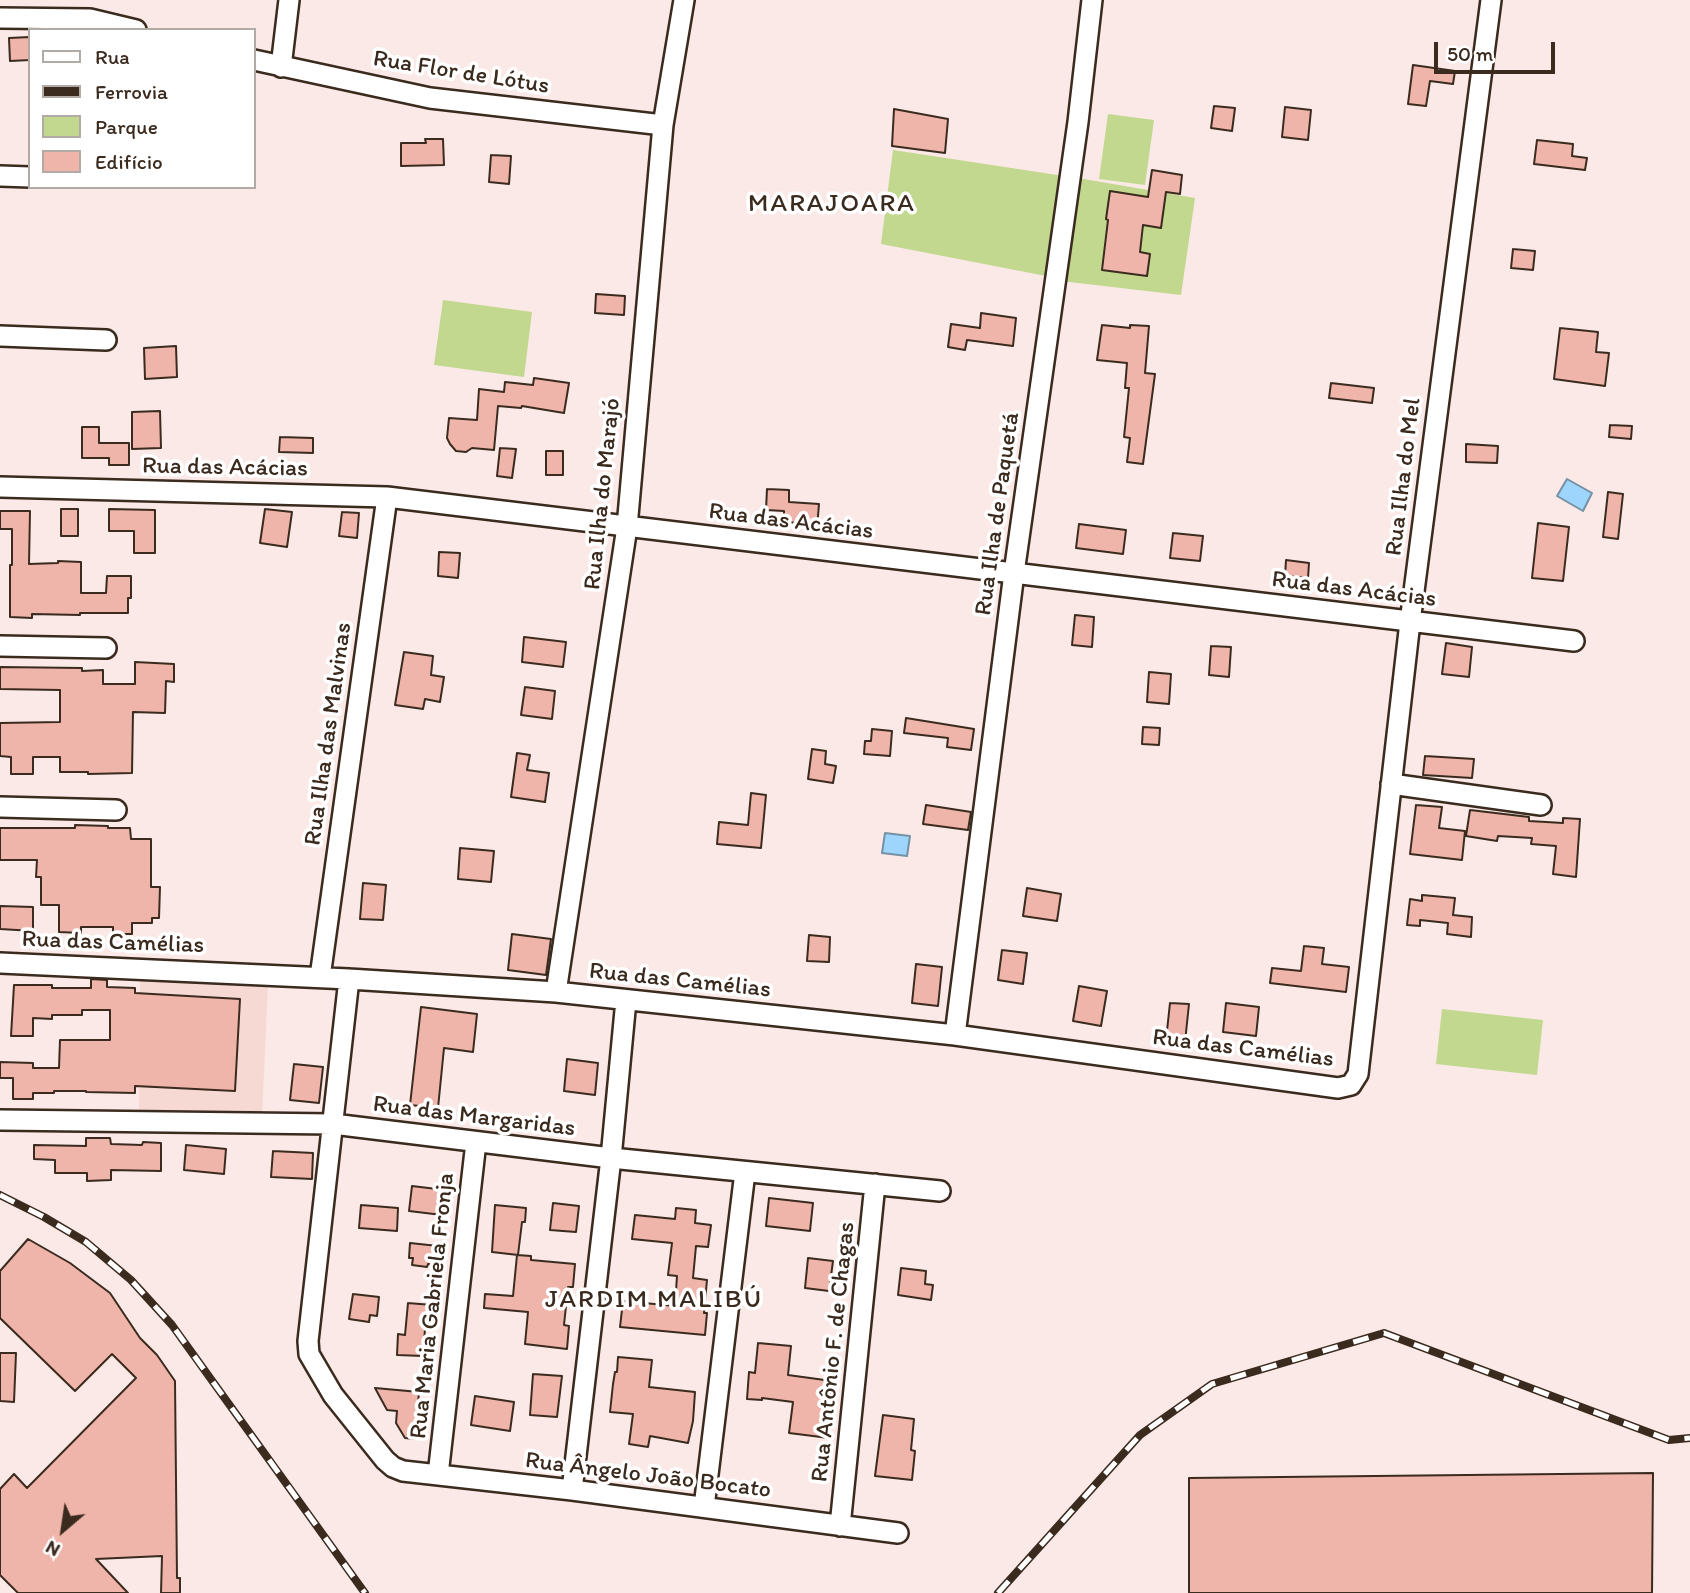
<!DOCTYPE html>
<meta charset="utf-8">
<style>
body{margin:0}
#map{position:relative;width:1690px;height:1593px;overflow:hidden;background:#fae9e6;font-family:Itim,sans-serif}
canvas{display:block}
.legend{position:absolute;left:28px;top:28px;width:228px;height:161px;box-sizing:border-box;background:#fff;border:2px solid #b1aaa5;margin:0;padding:9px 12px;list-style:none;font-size:21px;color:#3b2a1e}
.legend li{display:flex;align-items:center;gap:14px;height:35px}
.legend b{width:35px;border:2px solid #b1aaa5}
.north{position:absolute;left:28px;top:1495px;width:70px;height:70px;-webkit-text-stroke:5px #fff;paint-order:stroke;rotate:209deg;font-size:19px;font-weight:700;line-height:28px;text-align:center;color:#3b2a1e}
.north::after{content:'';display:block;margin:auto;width:24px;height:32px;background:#3b2a1e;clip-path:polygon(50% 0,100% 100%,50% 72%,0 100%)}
.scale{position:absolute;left:1434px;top:42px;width:121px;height:32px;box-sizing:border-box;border:4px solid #3b2a1e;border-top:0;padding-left:9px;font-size:21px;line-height:24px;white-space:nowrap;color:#3b2a1e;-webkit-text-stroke:5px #fff;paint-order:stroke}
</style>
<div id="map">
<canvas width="1690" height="1593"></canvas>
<ul class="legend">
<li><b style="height:9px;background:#fff"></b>Rua</li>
<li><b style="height:9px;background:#3b2a1e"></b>Ferrovia</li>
<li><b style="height:19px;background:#c2d88e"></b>Parque</li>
<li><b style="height:19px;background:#efb5ab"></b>Edifício</li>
</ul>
<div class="north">N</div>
<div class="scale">50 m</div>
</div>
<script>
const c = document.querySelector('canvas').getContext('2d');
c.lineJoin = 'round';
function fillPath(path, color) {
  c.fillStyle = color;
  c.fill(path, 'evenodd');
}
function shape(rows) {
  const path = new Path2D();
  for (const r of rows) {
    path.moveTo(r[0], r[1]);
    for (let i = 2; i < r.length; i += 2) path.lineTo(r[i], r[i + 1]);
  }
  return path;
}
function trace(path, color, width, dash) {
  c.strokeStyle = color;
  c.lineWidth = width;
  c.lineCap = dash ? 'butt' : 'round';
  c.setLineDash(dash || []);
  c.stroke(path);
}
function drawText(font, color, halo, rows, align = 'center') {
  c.font = font + ' Itim,sans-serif';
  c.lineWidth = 7;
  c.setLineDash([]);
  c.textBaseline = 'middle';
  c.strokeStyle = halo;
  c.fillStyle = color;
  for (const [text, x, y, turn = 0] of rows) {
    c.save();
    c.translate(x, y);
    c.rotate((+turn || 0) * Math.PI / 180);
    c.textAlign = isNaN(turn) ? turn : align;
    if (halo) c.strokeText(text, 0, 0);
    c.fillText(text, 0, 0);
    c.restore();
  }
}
fillPath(shape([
 [140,981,268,984,262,1118,139,1113]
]), '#f7d9d4');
fillPath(shape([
 [1108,114,1154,120,1145,185,1099,179],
 [893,150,1064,176,1046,276,881,244],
 [1078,178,1195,198,1181,295,1061,281],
 [443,300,532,312,524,377,434,365],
 [1442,1009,1543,1020,1537,1075,1436,1064]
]), '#c2d88e');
const water = shape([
 [1567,479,1592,493,1583,511,1557,496,1567,479],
 [885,833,910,836,907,856,882,853,885,833]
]);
fillPath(water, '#9dd5fd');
trace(water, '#7691a4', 2);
const building = shape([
 [30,37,30,60,10,61,9,38,30,37],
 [1413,65,1455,71,1453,84,1430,81,1426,106,1408,104,1413,65],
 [1214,106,1235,108,1232,131,1211,128,1214,106],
 [1285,107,1311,110,1308,140,1282,137,1285,107],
 [894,109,948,119,945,153,892,146,894,109],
 [425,139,443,139,444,165,401,166,401,143,426,143,425,139],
 [1537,140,1573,144,1572,156,1587,158,1585,170,1534,164,1537,140],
 [491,155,511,156,509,184,489,182,491,155],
 [1152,170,1182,175,1180,194,1166,192,1161,228,1143,225,1140,252,1150,254,1147,276,1102,270,1108,220,1106,219,1110,191,1148,197,1152,170],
 [1513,249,1535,251,1533,270,1511,268,1513,249],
 [596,294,625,296,624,315,595,313,596,294],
 [981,313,1016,318,1013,346,967,340,965,350,948,347,951,324,980,328,981,313],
 [1102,325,1130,328,1130,325,1149,326,1145,373,1155,374,1143,464,1127,462,1130,438,1124,437,1129,388,1125,388,1127,363,1097,360,1102,325],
 [1560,328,1598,332,1596,352,1609,353,1605,386,1554,379,1560,328],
 [176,346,177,377,145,379,144,348,176,346],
 [534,378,569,383,564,413,522,406,521,408,498,406,494,450,472,448,466,452,456,451,450,444,447,438,449,418,477,420,479,389,504,392,505,382,533,385,534,378],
 [1331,383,1374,388,1372,403,1329,398,1331,383],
 [160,411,161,448,132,449,132,412,160,411],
 [1610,425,1632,426,1631,439,1609,437,1610,425],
 [82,427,99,427,99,443,129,443,129,465,109,465,109,458,82,458,82,427],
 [280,437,313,438,313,453,279,452,280,437],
 [1466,444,1498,446,1497,463,1466,462,1466,444],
 [500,448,516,449,512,478,497,476,500,448],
 [546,451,563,451,563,475,546,475,546,451],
 [767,489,789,490,789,502,819,504,817,528,799,526,799,523,784,522,784,511,766,510,767,489],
 [1608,492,1623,494,1618,539,1603,537,1608,492],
 [61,509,78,509,78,536,61,536,61,509],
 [109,509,155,510,155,553,134,553,134,531,109,531,109,509],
 [265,509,292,512,287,547,260,543,265,509],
 [0,511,30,511,29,564,58,563,58,561,81,562,81,593,106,593,107,576,131,576,131,598,128,598,128,613,80,613,80,615,32,614,32,618,10,617,10,565,12,565,12,529,0,529,0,511],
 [342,512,359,513,357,538,339,536,342,512],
 [1538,523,1569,527,1563,581,1532,578,1538,523],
 [1079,524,1126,530,1123,554,1076,548,1079,524],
 [1173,533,1203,536,1200,561,1170,558,1173,533],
 [439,552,460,553,458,578,438,576,439,552],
 [1286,560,1309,563,1308,578,1285,576,1286,560],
 [1075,615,1094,617,1092,647,1072,645,1075,615],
 [524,637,566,642,563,667,522,662,524,637],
 [1446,643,1472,647,1469,677,1442,674,1446,643],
 [1211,646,1231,647,1229,677,1209,675,1211,646],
 [404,652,433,656,431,675,444,677,440,702,425,699,423,709,395,705,404,652],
 [135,662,174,664,174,682,166,681,165,713,133,712,132,773,88,774,88,772,60,772,60,757,33,757,33,774,11,774,11,757,0,756,0,723,60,722,60,690,0,689,0,667,82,668,82,671,103,670,103,684,135,684,135,662],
 [1149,672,1171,674,1169,704,1147,702,1149,672],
 [525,687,555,691,552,719,521,715,525,687],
 [906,718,974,729,971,750,947,747,948,738,904,733,906,718],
 [1143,727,1160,728,1159,745,1142,744,1143,727],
 [872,729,892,731,890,756,864,754,865,741,871,741,872,729],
 [812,749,826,751,825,764,836,766,833,783,808,779,812,749],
 [517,753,530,755,527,770,549,773,545,802,511,797,517,753],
 [1425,756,1474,759,1472,778,1423,775,1425,756],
 [751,793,766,795,761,848,717,844,719,822,748,825,751,793],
 [926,805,971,812,968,830,923,824,926,805],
 [1416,805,1442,807,1439,828,1465,831,1462,860,1410,854,1416,805],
 [1470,810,1529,817,1529,821,1563,823,1563,818,1580,819,1576,877,1553,874,1556,846,1531,844,1532,838,1498,836,1497,841,1466,836,1470,810],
 [75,825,108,826,108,828,130,828,131,839,151,839,151,887,160,887,159,918,152,918,152,923,132,923,132,934,113,934,113,927,81,927,81,933,59,932,59,905,41,905,41,877,36,877,37,860,0,860,0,828,75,828,75,825],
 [460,848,494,851,491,882,458,879,460,848],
 [363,883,386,885,383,920,360,919,363,883],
 [1027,888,1061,894,1057,921,1023,916,1027,888],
 [1422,895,1455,898,1453,915,1472,917,1471,937,1447,934,1448,923,1420,920,1420,926,1407,925,1410,899,1422,901,1422,895],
 [0,906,33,907,33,931,0,929,0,906],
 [512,934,551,939,546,975,508,970,512,934],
 [809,935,830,937,829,962,807,961,809,935],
 [1304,946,1324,948,1322,964,1349,967,1346,992,1270,983,1272,968,1301,971,1304,946],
 [1002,950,1027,953,1023,984,998,980,1002,950],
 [916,964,942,967,938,1006,912,1003,916,964],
 [91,979,107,980,107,987,135,988,135,993,240,999,235,1091,135,1086,135,1093,86,1092,86,1091,54,1091,54,1093,33,1093,33,1099,13,1099,13,1078,0,1078,0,1062,33,1063,33,1068,59,1068,60,1040,110,1040,110,1010,82,1010,82,1015,52,1015,52,1019,33,1018,33,1036,11,1036,14,985,52,985,52,988,91,988,91,979],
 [1079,986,1107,991,1101,1026,1073,1021,1079,986],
 [1170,1003,1189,1004,1185,1042,1166,1040,1170,1003],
 [1226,1003,1259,1007,1256,1036,1223,1032,1226,1003],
 [421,1007,477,1014,473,1052,444,1048,438,1108,410,1105,421,1007],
 [567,1059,598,1063,595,1095,564,1091,567,1059],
 [294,1064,323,1067,319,1103,290,1100,294,1064],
 [86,1138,110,1138,111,1144,142,1145,143,1142,161,1143,161,1171,111,1170,111,1180,87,1181,87,1173,55,1173,55,1160,34,1159,34,1145,86,1146,86,1138],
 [186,1145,226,1149,224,1174,184,1170,186,1145],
 [273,1151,313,1153,312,1179,271,1177,273,1151],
 [412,1186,445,1190,442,1215,409,1211,412,1186],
 [769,1198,813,1203,810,1231,766,1226,769,1198],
 [553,1203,579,1206,576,1232,550,1230,553,1203],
 [361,1205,398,1208,397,1231,359,1228,361,1205],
 [495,1205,526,1208,525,1222,522,1222,518,1255,492,1252,495,1205],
 [676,1208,696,1210,695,1223,711,1225,708,1247,696,1246,693,1278,707,1280,704,1313,707,1313,705,1335,620,1327,623,1301,675,1306,677,1276,668,1275,672,1243,632,1239,635,1215,675,1219,676,1208],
 [28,1239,70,1263,110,1293,140,1338,157,1355,175,1381,177,1578,180,1578,180,1593,161,1593,162,1556,96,1559,128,1593,18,1593,0,1575,0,1489,14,1474,27,1488,136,1378,112,1354,75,1391,0,1318,0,1271,28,1239],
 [410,1243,438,1246,437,1265,428,1264,427,1267,412,1265,413,1258,409,1258,410,1243],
 [517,1255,531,1256,531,1260,575,1264,573,1287,568,1287,564,1325,569,1326,567,1349,525,1344,528,1312,484,1308,485,1294,513,1296,517,1255],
 [808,1258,833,1261,829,1291,805,1288,808,1258],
 [901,1268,926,1271,925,1284,933,1285,931,1300,898,1295,901,1268],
 [353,1294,379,1297,377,1316,370,1315,369,1322,349,1319,353,1294],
 [408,1303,432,1305,430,1330,425,1329,423,1356,397,1355,398,1334,405,1335,408,1303],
 [758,1343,791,1346,788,1375,832,1381,829,1411,832,1412,829,1438,789,1433,793,1402,762,1398,762,1400,747,1399,749,1372,755,1373,758,1343],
 [0,1353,16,1353,14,1402,0,1401,0,1353],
 [618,1357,652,1360,649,1387,695,1392,693,1421,688,1443,650,1436,648,1447,629,1444,633,1414,610,1412,613,1384,615,1372,617,1372,618,1357],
 [533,1374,562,1376,557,1417,530,1415,533,1374],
 [375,1388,419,1392,415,1439,405,1438,396,1423,397,1411,387,1410,375,1388],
 [475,1396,514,1402,510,1431,471,1425,475,1396],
 [883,1415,914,1419,911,1450,915,1451,912,1480,875,1476,883,1415],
 [1653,1473,1652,1593,1189,1593,1189,1478,1653,1473]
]);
fillPath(building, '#efb5ab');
trace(building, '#3b2a1e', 2);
const minor = shape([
 [0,18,90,19,136,30],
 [254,60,430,98,663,125],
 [281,67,289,0],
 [0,176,30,177],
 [0,336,106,340],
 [0,487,387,497,1574,641],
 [0,646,106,648],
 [1391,784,1541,805],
 [0,807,116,810],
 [0,963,349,979,556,992,955,1035,1338,1088,1351,1085,1358,1074,1410,622,1491,0],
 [320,977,387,497],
 [349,979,308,1341,309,1354,333,1395,385,1460,393,1467,403,1471,572,1490,898,1533],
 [556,992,627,527,663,125,684,0],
 [955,1035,1014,573,1078,122,1092,0],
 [0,1120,333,1124,611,1158,940,1191],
 [438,1475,476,1142],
 [572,1490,611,1158,626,1000],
 [704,1507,745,1172],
 [840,1526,875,1184]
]);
trace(minor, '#3b2a1e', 24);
trace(minor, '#fff', 19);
const rail = shape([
 [0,1195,44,1217,86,1242,131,1280,172,1325,365,1593],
 [998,1593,1140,1435,1212,1384,1384,1333,1669,1440,1690,1438]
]);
trace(rail, '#3b2a1e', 8);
trace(rail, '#fff', 5, [16]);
drawText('24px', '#3b2a1e', '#fff', [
 ["Rua Flor de Lótus",461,73,9],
 ["Rua das Acácias",225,468,1],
 ["Rua Ilha do Mel",1404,477,-83],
 ["Rua Ilha do Marajó",603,494,-84],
 ["Rua Ilha de Paquetá",998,514,-82],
 ["Rua das Acácias",791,522,7],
 ["Rua das Acácias",1354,590,7],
 ["Rua Ilha das Malvinas",329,734,-82],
 ["Rua das Camélias",113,943,2],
 ["Rua das Camélias",680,981,6],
 ["Rua das Camélias",1243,1049,7],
 ["Rua das Margaridas",474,1117,7],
 ["Rua Maria Gabriela Fronja",433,1306,-84],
 ["Rua Antônio F. de Chagas",834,1352,-84],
 ["Rua Ângelo João Bocato",648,1476,7]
]);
c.letterSpacing = '2px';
drawText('26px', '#3b2a1e', '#fff', [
 ["MARAJOARA",832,204],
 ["JARDIM MALIBÚ",654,1300]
]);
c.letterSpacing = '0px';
</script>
